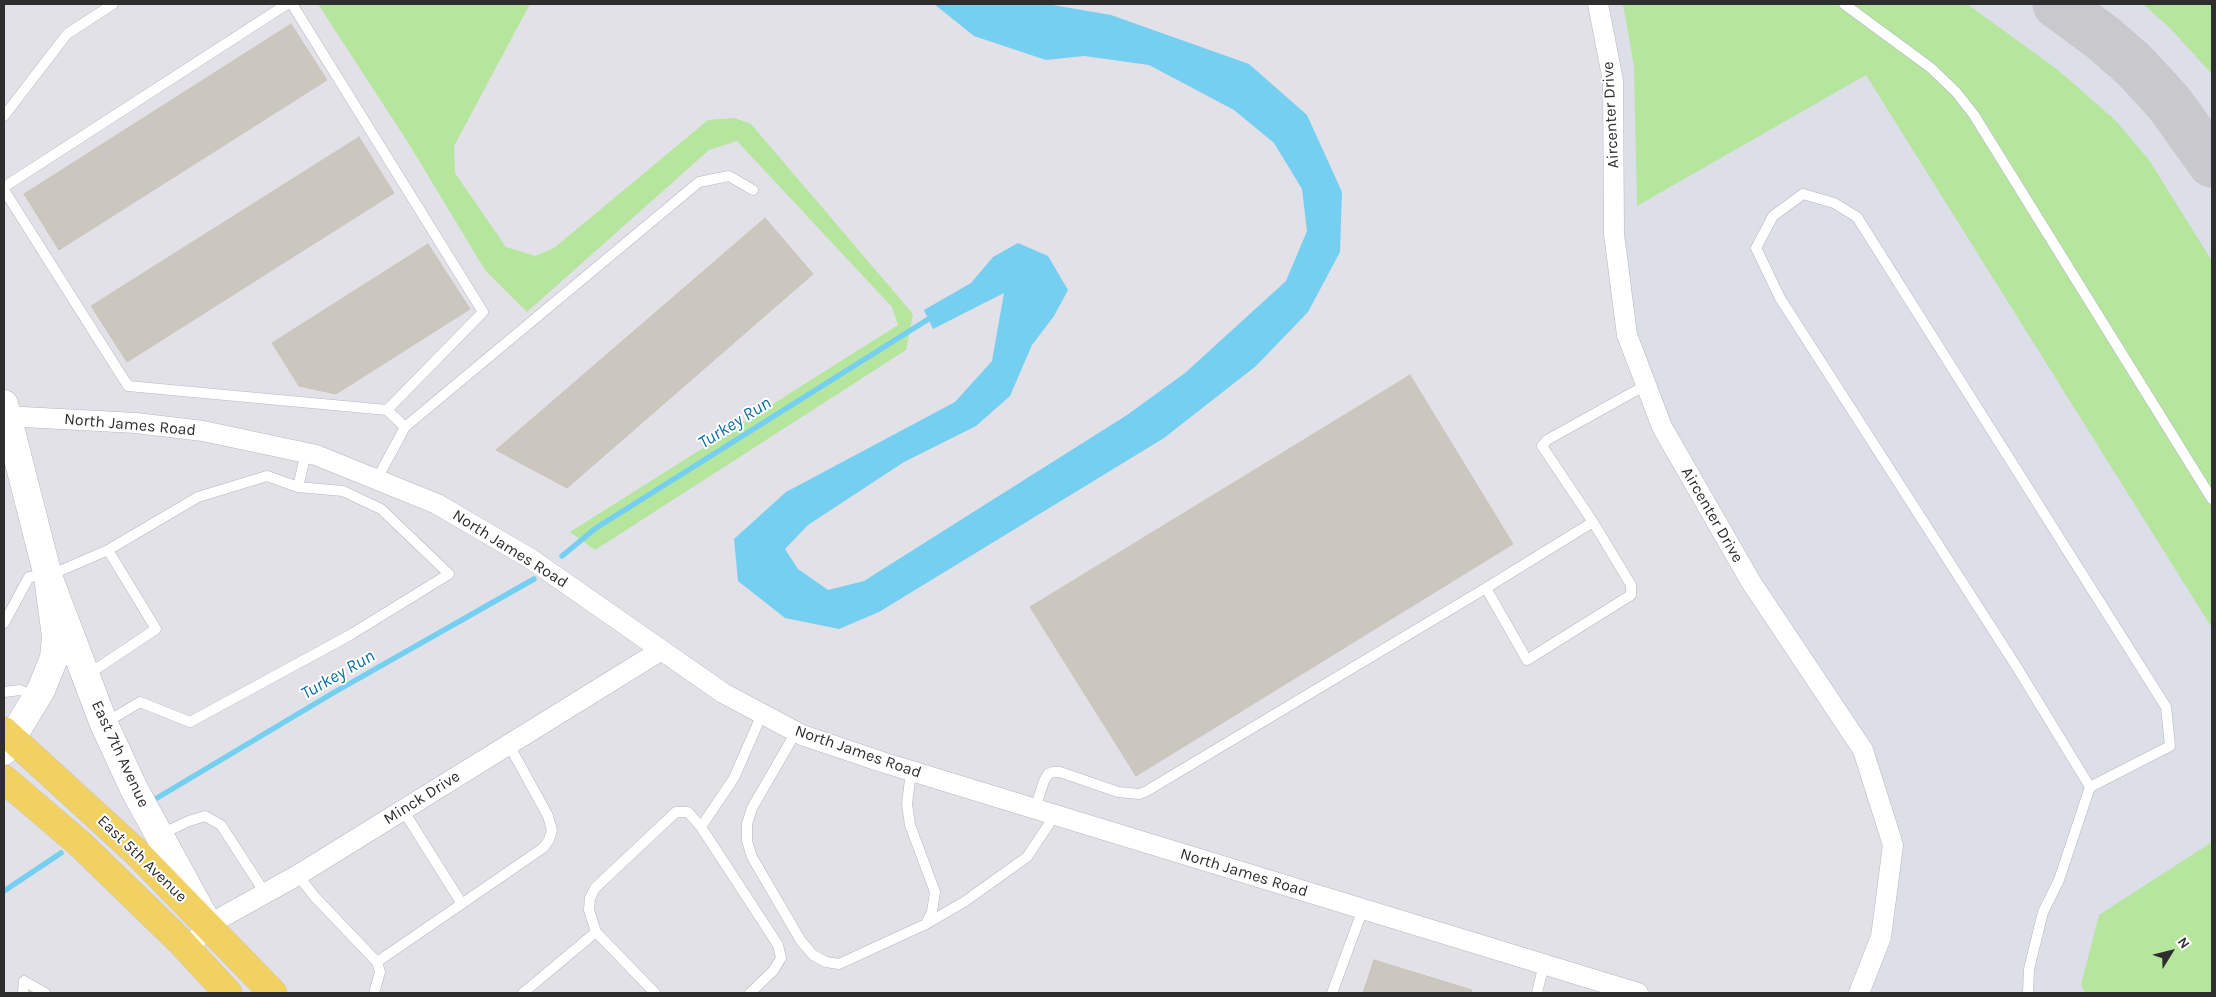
<!DOCTYPE html>
<style>
body{margin:0}
#map{position:relative;width:2216px;height:997px;overflow:hidden;background:#efe9e1;font-family:Karla,sans-serif}
canvas{display:block}
.frame{position:absolute;inset:0;border:5px solid #2e2e2e;pointer-events:none}
.north{position:absolute;left:2146px;top:927px;width:50px;height:50px;-webkit-text-stroke:4px #fff;paint-order:stroke;rotate:54deg;font-size:14px;font-weight:700;line-height:20px;text-align:center;color:#2e2e2e}
.north::after{content:'';display:block;margin:auto;width:18px;height:22px;background:#2e2e2e;clip-path:polygon(50% 0,100% 100%,50% 72%,0 100%)}
</style>
<div id="map">
<canvas width="2216" height="997"></canvas>
<div class="frame"></div>
<div class="north">N</div>
</div>
<script>
const c = document.querySelector('canvas').getContext('2d');
c.lineJoin = 'round';
function fillPath(path, color) {
  c.fillStyle = color;
  c.fill(path, 'evenodd');
}
function shape(rows) {
  const path = new Path2D();
  for (const r of rows) {
    path.moveTo(r[0], r[1]);
    for (let i = 2; i < r.length; i += 2) path.lineTo(r[i], r[i + 1]);
  }
  return path;
}
function trace(path, color, width, dash) {
  c.strokeStyle = color;
  c.lineWidth = width;
  c.lineCap = dash ? 'butt' : 'round';
  c.setLineDash(dash || []);
  c.stroke(path);
}
function drawText(font, color, halo, rows, align = 'center') {
  c.font = font + ' Karla,sans-serif';
  c.lineWidth = 4;
  c.setLineDash([]);
  c.textBaseline = 'middle';
  c.strokeStyle = halo;
  c.fillStyle = color;
  for (const [text, x, y, turn = 0] of rows) {
    c.save();
    c.translate(x, y);
    c.rotate((+turn || 0) * Math.PI / 180);
    c.textAlign = isNaN(turn) ? turn : align;
    if (halo) c.strokeText(text, 0, 0);
    c.fillText(text, 0, 0);
    c.restore();
  }
}
fillPath(shape([
 [4,4,1623,4,2085,993,4,993]
]), '#e3e1e8');
fillPath(shape([
 [1598,4,2212,4,2212,993,1859,993,1893,845,1863,750,1751,582,1627,335]
]), '#dcdee8');
fillPath(shape([
 [318,4,530,4,454,146,455,173,506,247,535,256,554,248,708,120,735,118,751,124,913,314,906,350,595,550,570,532,898,325,892,307,737,141,709,150,527,312,485,270,409,144],
 [1623,4,1967,4,2058,70,2116,121,2149,160,2212,261,2212,628,1866,75,1637,206,1634,66],
 [2143,4,2212,4,2212,74,2169,27],
 [2212,842,2212,993,2085,993,2081,985,2099,915]
]), '#b6e59e');
fillPath(shape([
 [934,4,1047,4,1111,15,1249,64,1307,115,1342,192,1340,252,1308,312,1256,366,1164,438,879,612,839,629,785,618,738,581,734,539,786,492,955,402,992,361,1004,293,933,329,924,310,971,283,993,257,1018,243,1048,256,1068,290,1054,316,1032,345,1010,396,976,426,904,462,808,525,785,549,798,569,828,590,864,581,1127,415,1185,373,1286,281,1307,231,1302,189,1274,143,1234,110,1149,65,1084,56,1046,60,974,36]
]), '#75cff0');
trace(shape([
 [562,556,596,528,927,320],
 [157,798,333,693,534,579],
 [4,891,61,853]
]), '#75cff0', 5.5);
trace(shape([
 [2057,4,2103,38,2134,65,2169,103,2212,163]
]), '#c9c8cc', 49);
const building = shape([
 [291,24,327,80,59,250,24,194,291,24],
 [359,137,394,193,127,362,91,306,359,137],
 [765,218,813,274,567,488,496,450,765,218],
 [428,244,470,309,336,394,299,386,272,343,428,244],
 [1410,375,1513,544,1136,776,1030,607,1410,375],
 [1374,960,1472,990,1471,993,1363,993,1374,960]
]);
fillPath(building, '#cbc7bf');
trace(building, '#cbc5ba', 1);
const lane = shape([
 [1844,4,1931,68,1956,92,1974,115,2212,499],
 [4,116,67,34,113,4],
 [4,187,287,4],
 [4,190,128,386,387,410,483,312,292,4],
 [387,410,405,427],
 [377,479,405,427,699,182,729,176,753,190],
 [298,487,306,453],
 [1593,522,1631,585,1631,595,1527,660,1486,588,1593,522,1542,446,1547,440,1646,385],
 [4,623,29,577,48,576,108,550,198,497,267,476,298,487,343,491,381,509,449,574,350,635,190,722,140,702,105,723],
 [87,675,156,629,108,550],
 [4,692,20,690,37,697],
 [796,732,752,808,747,824,747,841,752,857,801,941,813,955,826,962,839,964,850,959,926,924,932,912,935,892,910,825,907,804,911,771],
 [1035,809,1044,781,1048,774,1053,772,1060,772,1118,792,1139,794,1145,792,1486,588],
 [403,810,462,904],
 [701,827,778,945,781,958,773,971,750,993],
 [161,834,189,821,205,816,221,825,265,893],
 [298,875,314,896,377,962,380,972,374,993],
 [926,924,964,902,1027,857,1055,815],
 [596,932,655,993],
 [377,962,543,848,549,840,552,830,548,816,509,745],
 [23,993,24,981,45,993],
 [523,993,596,932,589,910,590,898,595,888,676,812,688,812,701,827,734,778,762,714],
 [1332,993,1363,909],
 [1537,993,1544,964],
 [2028,993,2029,969,2043,912,2059,880,2090,787,2170,746,2166,707,1857,217,1834,203,1803,194,1773,216,1756,248,1780,298,2018,669,2090,787]
]);
const street = shape([
 [1598,4,1613,81,1614,234,1627,335,1662,427,1751,582,1863,750,1893,845,1881,937,1859,993],
 [4,416,136,423,203,431,316,455,437,504,531,559,723,693,802,735,882,762,1638,993],
 [188,950,208,925,298,875,660,651]
]);
const secondary = shape([
 [4,404,48,576,56,637,54,658,41,690,4,751],
 [48,576,104,724,134,789,204,917]
]);
const primary = shape([
 [4,731,135,851,273,993],
 [4,779,79,843,180,941,228,993]
]);
trace(lane, '#b4b7c1', 11);
trace(street, '#b4b7c1', 21);
trace(secondary, '#b4b7c1', 29);
trace(primary, '#c9c9c9', 29);
trace(lane, '#fff', 10);
trace(street, '#fff', 20);
trace(secondary, '#fff', 28);
trace(primary, '#f2d163', 28);
drawText('16px', '#2e2e2e', '#fff', [
 ["Aircenter Drive",1611,115,-93],
 ["North James Road",130,425,5],
 ["Aircenter Drive",1712,515,60],
 ["North James Road",510,549,32],
 ["North James Road",858,752,19],
 ["East 7th Avenue",120,754,65],
 ["Minck Drive",422,798,-32],
 ["East 5th Avenue",142,859,44],
 ["North James Road",1244,873,17]
]);
drawText('italic 18px', '#0d6fa3', '#fff', [
 ["Turkey Run",735,423,-32],
 ["Turkey Run",338,675,-30]
]);
</script>
